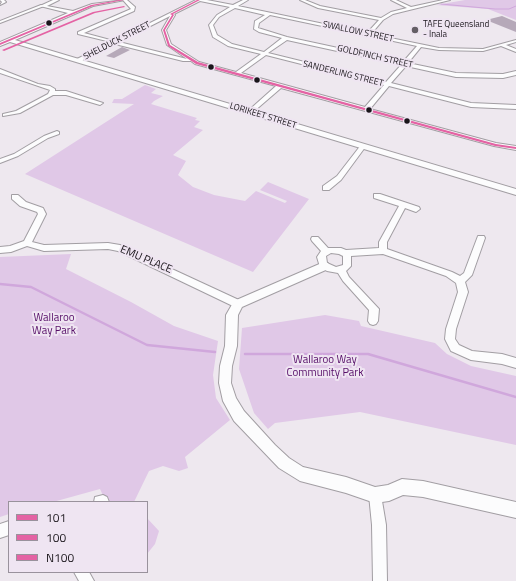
<!DOCTYPE html>
<style>
body{margin:0}
#map{position:relative;width:516px;height:581px;overflow:hidden;background:#eee8ef;font-family:"Titillium Web",sans-serif}
canvas{display:block}
.legend{position:absolute;left:8px;top:501px;width:140px;height:72px;box-sizing:border-box;background:#efe5f2;border:1px solid #99929c;margin:0;padding:5px 7px;list-style:none;font-size:12px;color:#19151a}
.legend li{display:flex;align-items:center;gap:8px;height:20px}
.legend b{width:20px;border:1px solid #99929c}
</style>
<div id="map">
<canvas width="516" height="581"></canvas>
<ul class="legend">
<li><b style="height:5px;background:#e463a4"></b>101</li>
<li><b style="height:5px;background:#e463a4"></b>100</li>
<li><b style="height:5px;background:#e463a4"></b>N100</li>
</ul>
</div>
<script>
const c = document.querySelector('canvas').getContext('2d');
c.lineJoin = 'round';
function fillPath(path, color) {
  c.fillStyle = color;
  c.fill(path, 'evenodd');
}
function shape(rows) {
  const path = new Path2D();
  for (const r of rows) {
    path.moveTo(r[0], r[1]);
    for (let i = 2; i < r.length; i += 2) path.lineTo(r[i], r[i + 1]);
  }
  return path;
}
function trace(path, color, width, dash) {
  c.strokeStyle = color;
  c.lineWidth = width;
  c.lineCap = dash ? 'butt' : 'round';
  c.setLineDash(dash || []);
  c.stroke(path);
}
function drawText(font, color, halo, rows, align = 'center') {
  c.font = font + ' "Titillium Web",sans-serif';
  c.lineWidth = 4;
  c.setLineDash([]);
  c.textBaseline = 'middle';
  c.strokeStyle = halo;
  c.fillStyle = color;
  for (const [text, x, y, turn = 0] of rows) {
    c.save();
    c.translate(x, y);
    c.rotate((+turn || 0) * Math.PI / 180);
    c.textAlign = isNaN(turn) ? turn : align;
    if (halo) c.strokeText(text, 0, 0);
    c.fillText(text, 0, 0);
    c.restore();
  }
}
fillPath(shape([
 [465,0,516,0,516,20,488,9,436,5],
 [145,85,156,89,151,93,163,96,154,101,151,104,197,118,195,120,200,121,194,127,203,130,173,155,186,161,178,175,193,187,214,195,245,201,256,191,285,203,287,201,260,190,268,182,309,199,253,272,25,174,134,104,112,103,114,99,122,99],
 [71,254,66,269,131,302,174,326,218,341,213,375,216,398,230,420,185,457,188,468,179,471,163,466,149,471,134,502,106,502,100,489,53,502,9,502,9,514,0,517,0,257],
 [325,315,359,321,361,326,435,343,447,354,471,366,516,376,516,445,360,412,275,423,268,429,254,413,239,369,242,328],
 [147,518,159,531,155,544,147,554]
]), '#e0c8e7');
trace(shape([
 [441,4,495,9,509,9,516,6]
]), '#d0a7dc', 1);
trace(shape([
 [0,284,31,287,147,345,215,352],
 [245,354,368,354,516,397]
]), '#d0a7dc', 2.5);
fillPath(shape([
 [502,16,516,22,516,32,486,20],
 [122,47,130,50,114,58,106,56]
]), '#b6a9b9');
const minor = shape([
 [0,0,4,0,6,2,0,5,2,2,0,0],
 [123,0,127,0,135,7,134,11,84,33,114,41,196,0,207,0,233,5,243,0,248,0,238,6,367,33,379,20,318,8,300,0,305,0,320,6,381,18,391,12,407,8,391,0,396,0,411,7,443,0,450,0,393,14,383,20,371,34,439,48,483,49,516,40,516,42,506,45,516,49,516,52,501,46,483,51,439,50,421,47,408,63,456,73,503,74,516,71,516,75,503,78,456,77,406,66,391,83,471,103,516,105,516,109,471,107,389,86,370,109,496,143,516,146,516,150,494,146,281,88,252,113,248,113,248,111,276,86,195,64,191,61,183,61,115,44,81,61,77,61,77,59,111,42,78,34,78,32,131,9,123,0],
 [200,1,230,7,217,15,209,25,213,37,228,46,261,54,236,72,199,62,171,44,166,30,175,15,174,14,200,1],
 [235,8,265,15,255,21,254,29,259,32,282,38,264,52,232,44,217,35,213,25,219,17,235,8],
 [270,15,417,46,403,62,287,37,258,28,259,23,270,15],
 [170,16,162,30,167,45,187,59,119,42,170,16],
 [287,40,401,65,386,82,268,53,287,40],
 [266,55,384,85,365,107,241,73,266,55],
 [41,5,44,6,0,23,0,21,41,5],
 [0,69,38,84,50,86,55,89,55,91,66,91,103,103,100,105,66,95,53,95,20,113,3,116,3,114,16,111,48,94,50,90,0,73,0,69],
 [57,131,59,132,59,134,48,138,18,156,0,163,0,159,14,154,44,136,57,131],
 [363,144,366,146,341,180,329,190,323,190,323,186,337,176,361,145,363,144],
 [374,194,380,194,419,207,420,209,416,212,405,208,387,242,387,249,452,272,460,276,464,273,478,236,484,236,485,238,472,275,465,282,468,292,456,329,455,339,459,345,472,351,502,354,516,358,516,368,502,364,471,360,451,351,445,339,446,329,458,292,456,283,446,276,383,254,351,256,351,266,346,271,349,277,379,309,378,321,376,324,373,325,370,324,368,321,369,310,343,281,338,273,327,271,320,267,317,257,321,251,312,241,311,239,312,237,318,237,328,248,341,248,346,250,379,248,379,242,399,206,374,198,374,194],
 [331,253,339,254,343,256,343,265,336,267,327,263,326,256,331,253],
 [12,195,18,195,26,202,43,208,46,214,32,242,44,245,108,243,120,245,241,301,243,304,241,307,235,307,118,251,108,249,44,251,27,246,11,252,0,253,0,247,10,246,24,241,38,214,37,212,20,206,12,199,12,195],
 [375,489,379,491,381,495,386,525,387,581,373,581,372,525,369,495,371,491,375,489],
 [103,495,107,497,109,502,94,502,95,497,103,495],
 [9,521,9,535,0,538,0,524,9,521],
 [74,572,89,572,94,581,79,581,74,572]
]);
const tertiary = shape([
 [53,0,59,0,47,6,73,11,92,4,125,0,93,6,15,40,516,189,516,195,10,42,0,46,0,42,68,13,40,6,53,0],
 [324,262,328,263,329,266,328,269,242,307,238,315,237,346,232,366,231,383,236,398,244,411,275,445,289,458,303,467,346,477,375,487,388,485,402,479,423,481,516,502,516,518,423,497,403,495,389,501,375,503,346,493,300,481,279,468,234,421,223,401,219,383,220,366,225,346,226,315,234,301,324,262]
]);
trace(minor, '#a29ea3', 2);
trace(tertiary, '#a29ea3', 2);
fillPath(minor, '#fcfcfd');
fillPath(tertiary, '#fcfcfd');
fillPath(shape([
 [197,0,200,0,173,14,174,15,165,30,170,45,198,62,496,144,516,147,516,149,495,146,196,64,168,46,163,30,172,15,170,14,197,0]
]), '#e463a4');
fillPath(shape([
 [119,0,124,0,93,6,0,45,0,43,91,5,119,0]
]), '#e463a4');
fillPath(shape([
 [124,6,125,7,95,13,4,51,2,50,93,12,124,6]
]), '#e463a4');
for (const [x, y, r, color] of [
 [49,23,3.5,"#19151a"],
 [415,30,4,"#645f65"],
 [211,67,3.5,"#19151a"],
 [257,80,3.5,"#19151a"],
 [369,110,3.5,"#19151a"],
 [407,121,3.5,"#19151a"]
]) {
  const dot = new Path2D();
  dot.arc(x, y, r, 0, 2 * Math.PI);
  c.fillStyle = color;
  c.fill(dot);
  trace(dot, '#efe5f2', 1.5);
}
drawText('9px', '#19151a', '#efe5f2', [
 ["TAFE Queensland",423,25],
 ["- Inala",423,35]
], 'left');
drawText('9px', '#19151a', '#efe5f2', [
 ["SWALLOW STREET",358,32,12],
 ["SHELDUCK STREET",117,41,-27],
 ["GOLDFINCH STREET",375,57,13],
 ["SANDERLING STREET",343,74,14],
 ["LORIKEET STREET",263,116,17]
]);
drawText('11px', '#19151a', '#efe5f2', [
 ["EMU PLACE",146,260,23]
]);
drawText('11px', '#560e68', '#efe5f2', [
 ["Wallaroo",54,318],
 ["Way Park",54,331],
 ["Wallaroo Way",325,360],
 ["Community Park",325,373]
]);
</script>
